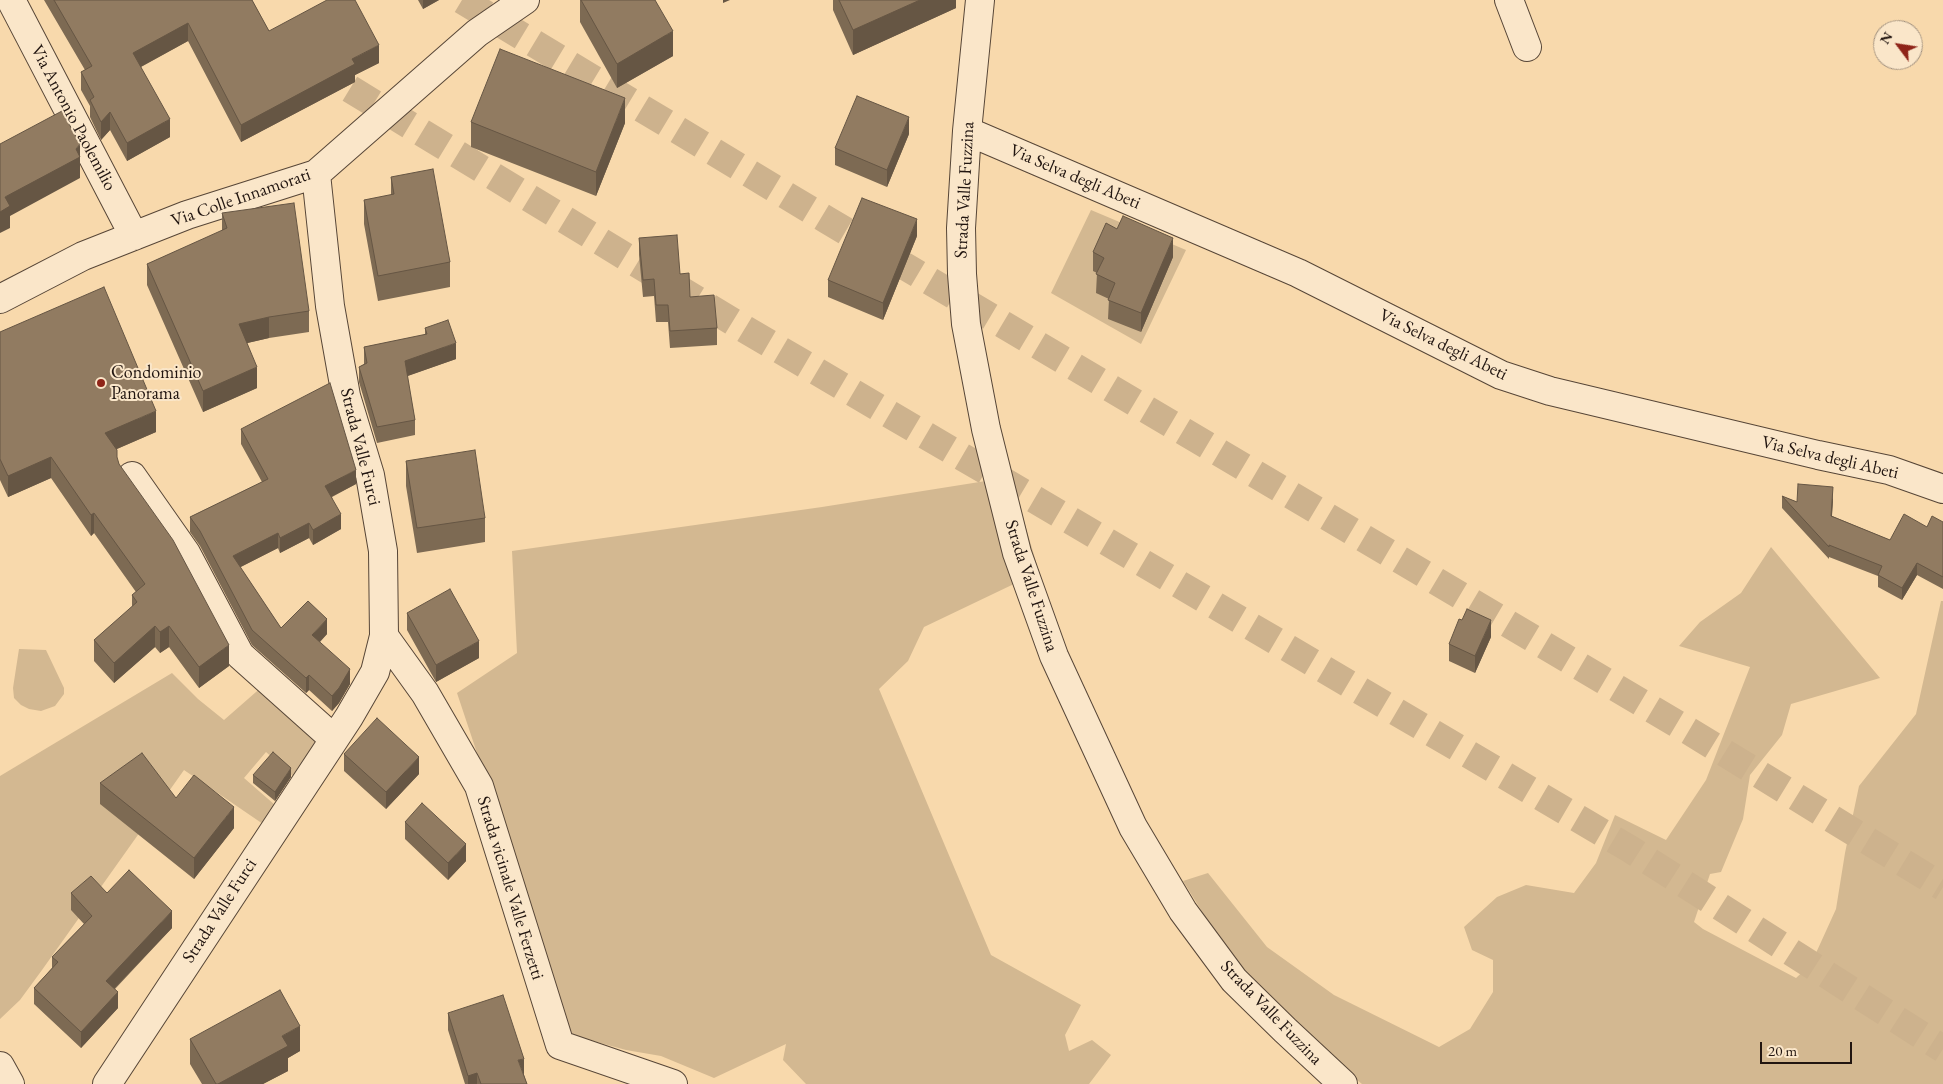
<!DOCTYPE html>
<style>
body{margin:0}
#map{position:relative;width:1943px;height:1084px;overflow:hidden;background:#f8d9ac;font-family:"EB Garamond",serif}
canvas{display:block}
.north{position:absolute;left:1873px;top:20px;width:50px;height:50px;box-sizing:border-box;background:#fae6c9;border:1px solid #a3927f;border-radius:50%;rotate:301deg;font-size:14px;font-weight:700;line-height:20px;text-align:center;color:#211510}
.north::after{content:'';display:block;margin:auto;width:18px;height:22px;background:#8f2418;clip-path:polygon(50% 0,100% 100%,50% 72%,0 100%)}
.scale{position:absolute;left:1760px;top:1042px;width:92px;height:22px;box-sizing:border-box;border:2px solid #211510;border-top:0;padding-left:6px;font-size:15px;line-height:18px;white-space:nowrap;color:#211510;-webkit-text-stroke:4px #fae6c9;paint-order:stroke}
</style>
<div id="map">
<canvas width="1943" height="1084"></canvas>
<div class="north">N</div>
<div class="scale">20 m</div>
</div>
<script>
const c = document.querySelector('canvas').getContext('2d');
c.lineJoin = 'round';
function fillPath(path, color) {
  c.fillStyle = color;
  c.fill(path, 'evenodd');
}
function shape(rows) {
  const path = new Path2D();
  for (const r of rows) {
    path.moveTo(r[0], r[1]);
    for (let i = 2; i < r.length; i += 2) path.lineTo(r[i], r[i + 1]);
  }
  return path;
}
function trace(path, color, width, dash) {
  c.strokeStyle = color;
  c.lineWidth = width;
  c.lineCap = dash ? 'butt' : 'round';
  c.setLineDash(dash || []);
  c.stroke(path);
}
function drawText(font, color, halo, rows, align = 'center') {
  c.font = font + ' "EB Garamond",serif';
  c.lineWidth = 4;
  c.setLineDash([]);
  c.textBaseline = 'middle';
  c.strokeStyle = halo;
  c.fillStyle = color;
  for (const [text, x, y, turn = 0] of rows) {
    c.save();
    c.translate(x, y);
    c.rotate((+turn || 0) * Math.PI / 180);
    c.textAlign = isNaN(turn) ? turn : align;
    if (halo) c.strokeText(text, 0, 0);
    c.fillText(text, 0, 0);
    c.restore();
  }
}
fillPath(shape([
 [1091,210,1186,250,1141,344,1051,293],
 [1011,477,1039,572,924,627,908,661,879,689,991,955,1081,1005,1065,1035,1069,1051,1092,1040,1111,1055,1089,1084,806,1084,783,1060,786,1044,714,1078,661,1056,626,1050,571,1035,457,693,517,653,512,551,822,507],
 [1771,547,1880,678,1791,704,1782,735,1750,775,1743,819,1721,872,1710,874,1694,922,1703,929,1796,978,1811,964,1836,909,1845,853,1859,786,1916,714,1941,601,1943,601,1943,1084,1362,1084,1332,1060,1232,960,1183,881,1208,873,1267,947,1334,995,1439,1047,1470,1029,1493,992,1493,960,1472,950,1464,927,1497,897,1526,885,1574,893,1596,863,1615,815,1666,840,1706,780,1750,667,1679,646,1700,622,1741,593],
 [19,649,46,650,64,688,64,694,55,706,41,711,29,709,21,705,14,698,13,688],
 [172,673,198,699,224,720,264,685,322,738,295,778,266,752,244,778,275,805,263,824,184,770,42,970,20,1000,0,1019,0,776]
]), '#d3b891');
trace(shape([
 [462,0,827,220,1689,731,1943,887],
 [314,67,748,331,1630,849,1943,1049]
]), '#cdb28d', 28, [28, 14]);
const minor = shape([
 [11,0,134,236],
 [980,0,967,131,961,228,962,274,966,324,986,429,1017,553,1054,656,1133,827,1183,911,1234,980,1285,1030,1343,1084],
 [1509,0,1527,47],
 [967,131,1298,273,1501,375,1550,391,1818,455,1889,470,1943,489],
 [0,299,83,256,187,215,316,174,477,33,525,0],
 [132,476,186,553,240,655,334,739],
 [384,636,425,693,479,786,560,1045,673,1084],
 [0,1066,10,1084],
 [107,1084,349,717,375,672,384,636,383,551,370,475,346,396,330,306,316,174]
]);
trace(minor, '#574637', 30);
trace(minor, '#fae6c9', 28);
fillPath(shape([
 [44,0,252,0,269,31,379,63,355,75,355,82,241,142,188,41,141,67,170,137,127,161,110,130,101,140,90,117,90,106,81,90,81,72,85,70],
 [418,0,439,0,423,9],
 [580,0,655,0,673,56,617,88,580,22],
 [833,0,956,0,956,8,853,55,833,10],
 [471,122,625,123,596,196,471,147],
 [909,134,887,187,835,165,835,148],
 [391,177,450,262,450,287,378,301,364,224,364,200,391,195],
 [222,213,309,311,309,332,269,338,247,343,257,388,203,412,147,285,147,264,222,231],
 [917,236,883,320,828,297,828,280],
 [639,238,680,274,690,297,717,328,717,345,670,348,668,322,656,322,654,296,643,297,639,255],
 [1093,252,1173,257,1141,332,1108,319,1109,299,1096,293,1097,273,1093,271],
 [425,328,456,359,407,376,415,420,415,435,377,443,359,382,359,367,364,364,364,347,425,335],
 [0,332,156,432,117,449,117,459,119,464,229,666,199,688,169,647,160,653,155,647,114,683,94,661,94,640,132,607,132,595,136,592,94,533,91,536,51,478,8,497,0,480],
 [241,429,356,484,332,497,341,529,313,545,309,538,280,553,278,548,240,567,281,628,327,634,320,642,350,684,339,703,332,711,309,690,306,693,252,645,200,546,190,532,190,517,262,482,241,444],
 [406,461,485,518,485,542,417,553,406,486],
 [1782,496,1797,502,1833,499,1832,516,1890,540,1943,522,1943,589,1917,575,1902,600,1878,587,1878,576,1829,557,1829,559,1782,508],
 [407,613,479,658,436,682,407,630],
 [1491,637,1475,673,1449,661,1449,644],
 [344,754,419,774,386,809,344,771],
 [253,775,291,777,275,801,253,783],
 [100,783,176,798,234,828,194,879,100,804],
 [405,822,466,861,448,880,405,839],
 [71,893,107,893,172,928,115,989,118,1008,81,1048,34,1004,34,988,52,968,52,957,84,924,71,910],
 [448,1013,524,1075,527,1084,465,1084,448,1030],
 [190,1039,300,1051,288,1058,288,1071,263,1084,202,1084,190,1064]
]), '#7d6a53');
fillPath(shape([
 [423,0,439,0,423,9],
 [723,0,730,0,723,3],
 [920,0,956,0,956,8,853,55,853,30],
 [188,23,188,41,133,71,133,53],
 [673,31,673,56,617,88,617,64],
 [379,45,379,63,355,75,355,82,241,142,241,125,352,59],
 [625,98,625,123,596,196,596,172],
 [110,112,110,130,101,140,101,122],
 [909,117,909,134,887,187,887,170],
 [170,119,170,137,127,161,127,143],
 [80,144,80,178,10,216,10,228,0,233,0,212,5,197,76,149],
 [917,219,917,236,883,320,883,303],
 [1173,238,1173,257,1141,332,1141,313],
 [269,317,269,338,239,345,239,324],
 [456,343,456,359,405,377,405,361],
 [257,367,257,388,203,412,203,391],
 [156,411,156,432,105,454,105,433],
 [51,457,51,478,8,497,8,476],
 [356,470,356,484,325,500,325,486],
 [1833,487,1833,499,1831,528,1831,516],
 [94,513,94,533,91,536,91,515],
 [341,514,341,529,313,545,313,530],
 [309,523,309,538,280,553,280,538],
 [278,533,278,548,233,571,233,556],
 [1917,563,1917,575,1902,600,1902,588],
 [327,619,327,634,312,650,312,635],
 [1491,620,1491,637,1475,673,1475,656],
 [155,626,155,647,114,683,114,663],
 [169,626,169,647,160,653,160,632],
 [479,641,479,658,436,682,436,665],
 [229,645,229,666,199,688,199,667],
 [350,669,350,684,339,703,332,711,332,696],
 [309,675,309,690,306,693,306,678],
 [419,757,419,774,386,809,386,792],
 [291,768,291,777,275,801,275,792],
 [234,807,234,828,194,879,194,858],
 [466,844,466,861,448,880,448,863],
 [172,911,172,928,106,997,106,981],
 [118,992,118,1008,81,1048,81,1032],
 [300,1026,300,1051,288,1058,288,1071,263,1084,218,1084,282,1036],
 [524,1059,524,1076,518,1060],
 [477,1073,477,1084,468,1084,468,1076]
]), '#665644');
const building = shape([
 [54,0,252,0,269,31,327,0,355,0,379,45,352,59,355,64,241,125,188,23,133,53,170,119,127,143,110,112,101,122,90,100,94,97,81,72,92,66,54,0],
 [581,0,655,0,673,31,617,64,581,0],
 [839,0,920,0,853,30,839,0],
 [500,49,625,98,596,172,471,122,500,49],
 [857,96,909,117,887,170,835,148,857,96],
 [62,111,80,144,76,149,80,157,5,197,10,206,0,212,0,144,62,111],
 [433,169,450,262,378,276,364,200,394,194,391,177,433,169],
 [862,198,917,219,883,303,828,280,862,198],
 [294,203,309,311,269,317,239,324,257,367,203,391,147,264,227,228,222,213,294,203],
 [1123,216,1173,238,1141,313,1108,300,1115,283,1096,274,1104,258,1093,252,1106,223,1117,229,1123,216],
 [677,235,680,274,689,273,690,297,714,295,717,328,670,331,668,305,656,305,654,279,643,280,639,238,677,235],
 [104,287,156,411,105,433,117,450,117,457,119,464,173,540,229,645,199,667,169,626,160,632,155,626,114,663,94,640,137,602,132,595,145,584,94,513,91,515,51,457,8,476,0,459,0,332,104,287],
 [448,320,456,343,405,361,415,420,377,427,359,367,367,363,364,347,427,334,425,328,448,320],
 [330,383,356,470,325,486,341,514,313,530,309,523,280,538,278,533,233,556,281,628,308,601,327,619,312,635,350,669,339,688,332,696,309,675,306,678,252,630,200,531,190,517,268,479,241,429,330,383],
 [475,450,485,518,417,528,406,461,475,450],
 [1798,484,1833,487,1831,516,1890,540,1904,514,1927,527,1932,516,1943,522,1943,577,1917,563,1902,588,1878,575,1882,566,1829,545,1829,547,1782,496,1797,502,1798,484],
 [450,589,479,641,436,665,407,613,450,589],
 [1467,609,1491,620,1475,656,1449,644,1459,619,1462,620,1467,609],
 [377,718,419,757,386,792,344,754,377,718],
 [273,752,291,768,275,792,253,775,273,752],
 [142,753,176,798,194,775,234,807,194,858,100,783,142,753],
 [422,803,466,844,448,863,405,822,422,803],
 [129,870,172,911,106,981,118,992,81,1032,34,988,58,962,52,957,92,916,71,893,91,876,107,893,129,870],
 [280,990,300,1026,282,1036,288,1046,218,1084,216,1084,190,1039,280,990],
 [503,995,524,1059,518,1060,527,1084,481,1084,477,1073,468,1076,448,1013,503,995]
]);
fillPath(building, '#917b61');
trace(building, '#665644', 1);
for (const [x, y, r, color] of [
 [101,383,5,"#8f2418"]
]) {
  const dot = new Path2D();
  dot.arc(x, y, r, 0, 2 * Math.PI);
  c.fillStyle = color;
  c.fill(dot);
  trace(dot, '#fae6c9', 2);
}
drawText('18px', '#211510', '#fae6c9', [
 ["Via Antonio Paolemilio",73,118,62],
 ["Via Selva degli Abeti",1075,177,23],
 ["Strada Valle Fuzzina",965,190,-87],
 ["Via Colle Innamorati",241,198,-19],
 ["Via Selva degli Abeti",1443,345,26],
 ["Strada Valle Furci",360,447,76],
 ["Via Selva degli Abeti",1830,458,13],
 ["Strada Valle Fuzzina",1031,586,72],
 ["Strada vicinale Valle Ferzetti",510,888,73],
 ["Strada Valle Furci",220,911,-57],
 ["Strada Valle Fuzzina",1271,1013,46]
]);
drawText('18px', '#211510', '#fae6c9', [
 ["Condominio",111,373],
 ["Panorama",111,394]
], 'left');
</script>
